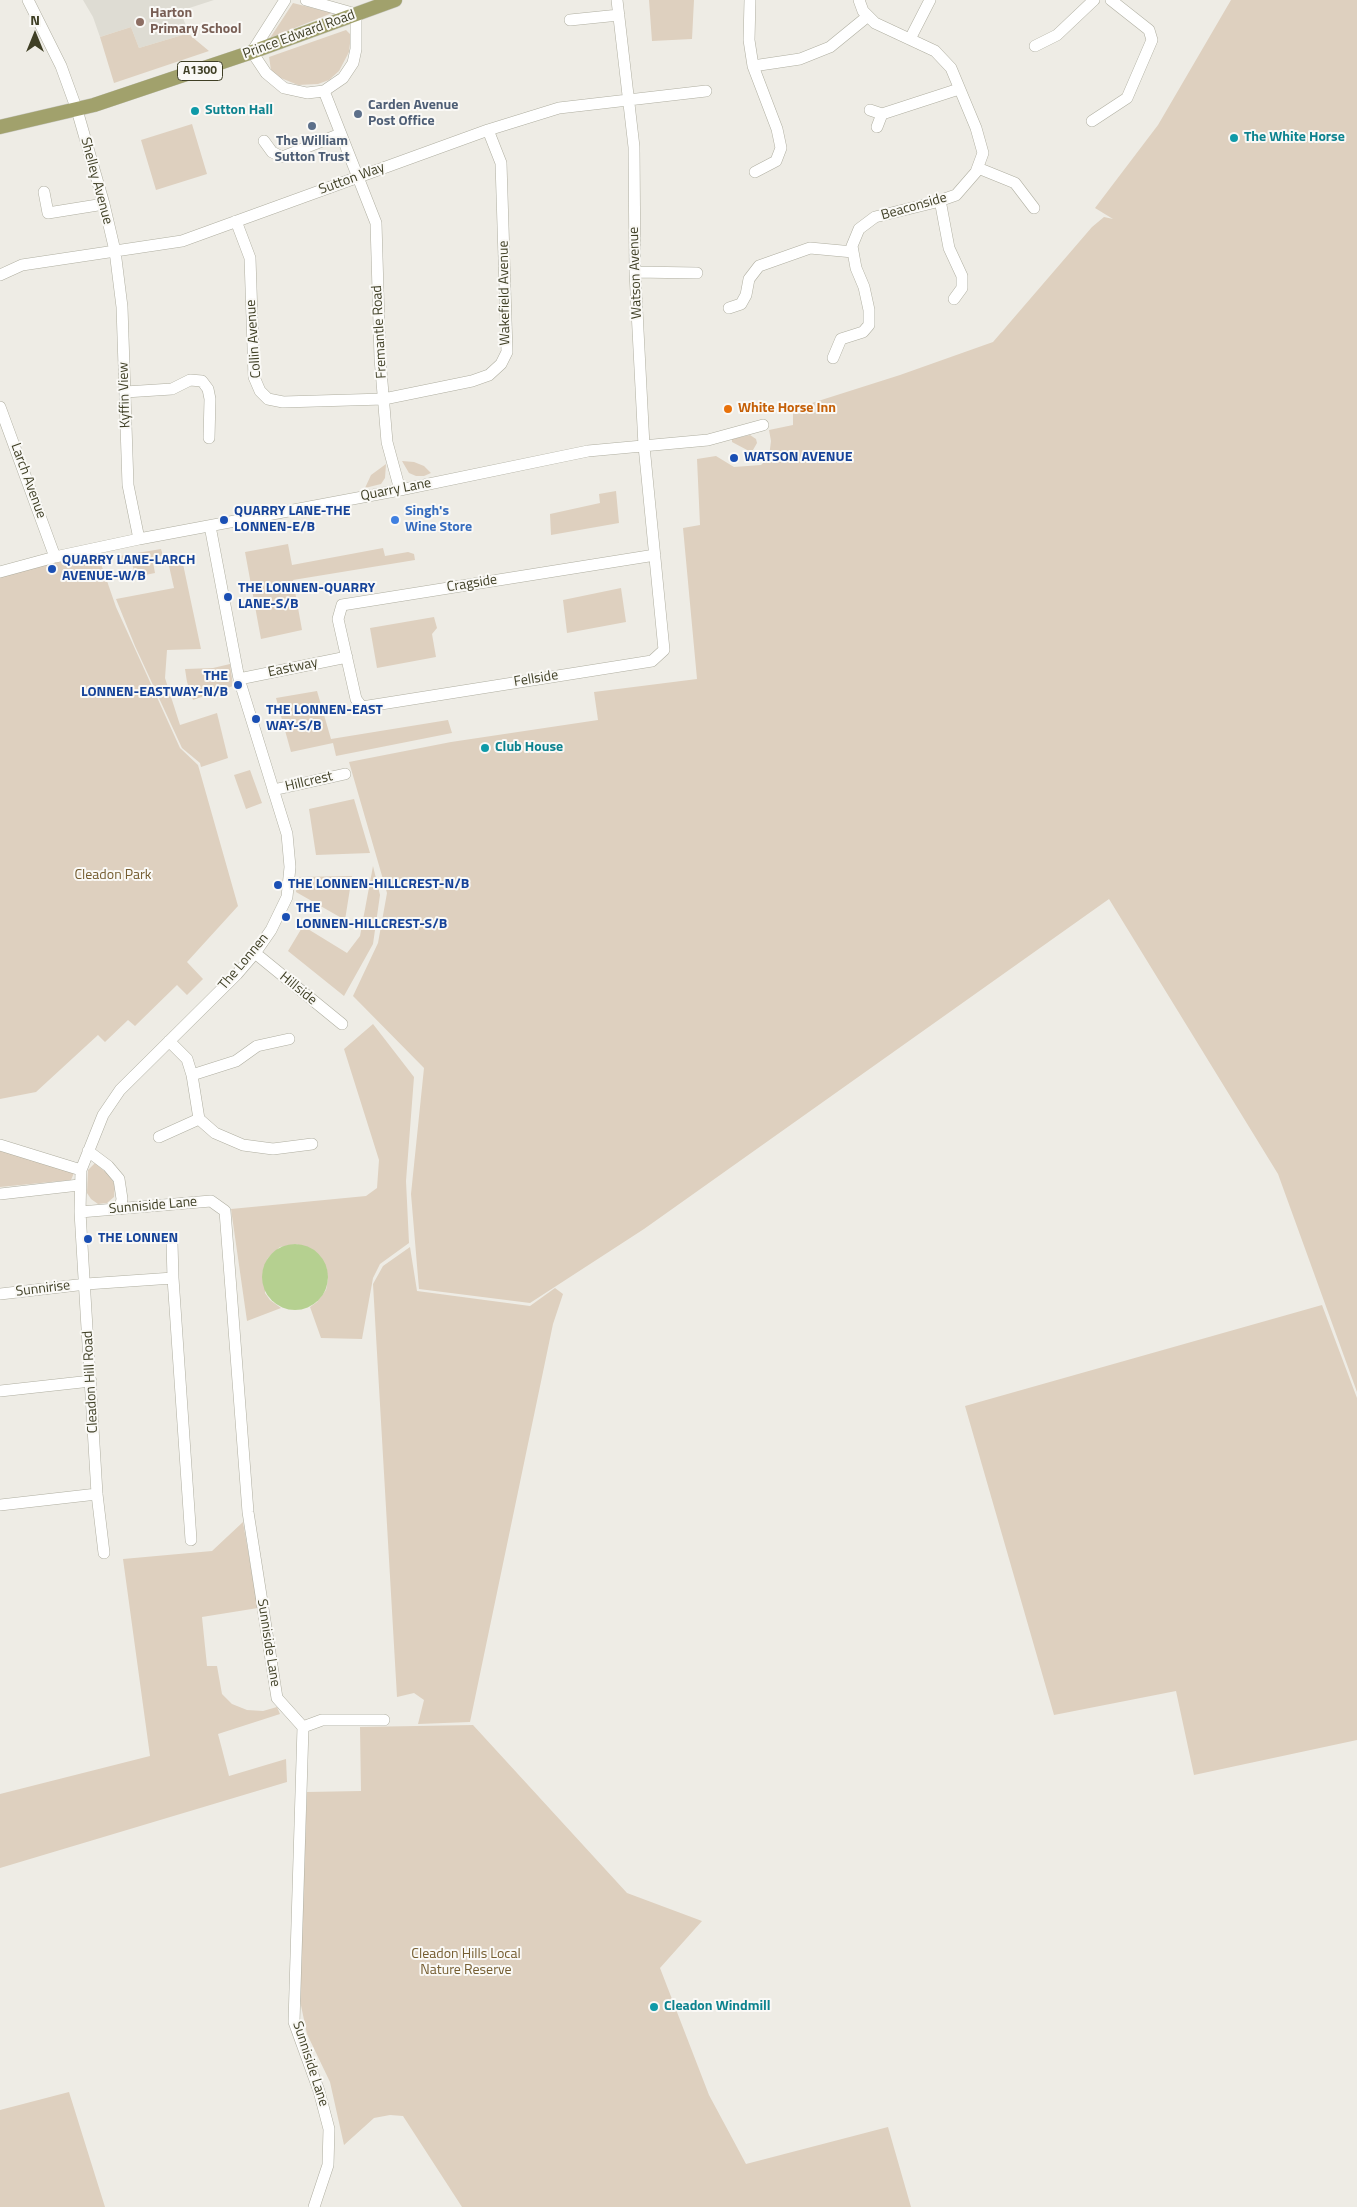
<!DOCTYPE html>
<style>
body{margin:0}
#map{position:relative;width:1357px;height:2207px;overflow:hidden;background:#eeece5;font-family:"Titillium Web",sans-serif}
canvas{display:block}
.north{position:absolute;left:10px;top:10px;width:50px;height:50px;-webkit-text-stroke:4px #faf9f6;paint-order:stroke;rotate:0deg;font-size:14px;font-weight:700;line-height:20px;text-align:center;color:#3f3f25}
.north::after{content:'';display:block;margin:auto;width:18px;height:22px;background:#3f3f25;clip-path:polygon(50% 0,100% 100%,50% 72%,0 100%)}
</style>
<div id="map">
<canvas width="1357" height="2207"></canvas>
<div class="north">N</div>
</div>
<script>
const c = document.querySelector('canvas').getContext('2d');
c.lineJoin = 'round';
function fillPath(path, color) {
  c.fillStyle = color;
  c.fill(path, 'evenodd');
}
function shape(rows) {
  const path = new Path2D();
  for (const r of rows) {
    if (r.length === 3) {
      path.moveTo(r[0] + r[2], r[1]);
      path.arc(r[0], r[1], r[2], 0, 2 * Math.PI);
      continue;
    }
    path.moveTo(r[0], r[1]);
    for (let i = 2; i < r.length; i += 2) path.lineTo(r[i], r[i + 1]);
  }
  return path;
}
function trace(path, color, width, dash) {
  c.strokeStyle = color;
  c.lineWidth = width;
  c.lineCap = dash ? 'butt' : 'round';
  c.setLineDash(dash || []);
  c.stroke(path);
}
function drawText(font, color, halo, rows, align = 'center') {
  c.font = font + ' "Titillium Web",sans-serif';
  c.lineWidth = 4;
  c.setLineDash([]);
  c.textBaseline = 'middle';
  c.strokeStyle = halo;
  c.fillStyle = color;
  for (const [text, x, y, turn = 0] of rows) {
    c.save();
    c.translate(x, y);
    c.rotate((+turn || 0) * Math.PI / 180);
    c.textAlign = isNaN(turn) ? turn : align;
    if (halo) c.strokeText(text, 0, 0);
    c.fillText(text, 0, 0);
    c.restore();
  }
}
fillPath(shape([
 [83,0,214,0,180,11,189,33,139,48,131,27,100,37,93,17]
]), '#dedcd3');
fillPath(shape([
 [649,0,694,0,692,39,652,41],
 [1231,0,1357,0,1357,1392,1278,1174,1109,899,644,1229,530,1303,419,1289,411,1194,424,1068,353,996,378,943,387,893,349,762,451,742,598,720,594,692,697,679,683,528,700,525,697,459,716,456,734,467,761,465,769,457,771,441,769,430,793,425,793,409,900,375,993,342,1092,227,1104,217,1113,219,1095,208,1158,125],
 [293,3,332,13,270,38],
 [131,27,139,48,189,33,191,36,209,51,114,83,100,37],
 [346,30,351,35,349,52,339,71,329,80,318,84,298,85,276,76,271,70,269,57],
 [192,124,207,174,156,190,141,140],
 [750,435,756,439,757,443,753,450,749,451,732,442,732,439],
 [402,461,414,462,424,466,431,473,424,476,416,476,409,473],
 [386,464,385,478,381,484,365,488,371,475],
 [616,491,619,523,551,535,550,514,600,503,599,494],
 [288,544,292,565,383,548,385,556,408,552,414,554,415,560,293,580,302,630,261,639,245,552],
 [161,549,163,556,152,557,155,573,135,577,132,562,120,564,119,556],
 [98,555,116,607,180,748,198,765,238,906,187,962,203,979,187,995,177,985,135,1026,128,1020,105,1042,98,1035,36,1092,0,1099,0,577,57,562],
 [183,564,201,649,167,650,165,678,180,725,217,713,228,758,201,767,200,763,182,748,135,646,116,599,174,588,169,566],
 [621,588,626,622,567,633,563,600],
 [434,617,437,628,432,634,436,657,377,668,370,628],
 [230,664,233,686,193,700,187,682,185,669,213,668],
 [317,691,331,739,448,720,452,733,336,756,333,743,291,752,276,698],
 [250,770,262,803,246,809,234,775],
 [354,799,370,853,316,855,309,809],
 [373,866,380,895,373,944,344,996,288,951,303,926,347,953,360,936],
 [352,876,345,920,296,892,298,877],
 [373,1024,414,1077,406,1181,409,1243,380,1264,373,1278,362,1339,321,1338,310,1307,317,1302,326,1290,328,1280,326,1267,297,1244,280,1247,267,1259,265,1293,270,1300,281,1308,247,1321,231,1209,366,1196,377,1188,379,1160,344,1049],
 [0,1149,74,1173,71,1180,0,1187],
 [95,1163,109,1175,115,1185,114,1197,107,1203,98,1204,91,1199,87,1193,88,1170],
 [410,1247,417,1291,530,1306,555,1288,563,1294,553,1324,470,1722,418,1724,424,1700,414,1693,397,1697,373,1284,383,1266],
 [1322,1305,1357,1398,1357,1740,1194,1775,1176,1691,1054,1715,965,1406],
 [243,1522,258,1608,202,1617,207,1666,217,1666,222,1694,232,1704,247,1710,263,1711,277,1707,280,1714,218,1734,229,1776,286,1759,287,1782,0,1868,0,1794,150,1756,123,1559,212,1551],
 [473,1725,627,1893,702,1921,660,1968,709,2095,746,2164,888,2127,911,2207,462,2207,403,2116,390,2115,374,2118,344,2145,330,2082,307,2034,299,1996,307,1792,361,1791,360,1727],
 [69,2092,105,2207,0,2207,0,2110]
]), '#ded0bf');
fillPath(shape([
 [295,1277,33]
]), '#b5d090');
const minor = shape([
 [28,0,61,66,77,110,104,204,115,251,122,307,128,485,139,539],
 [285,0,252,52,266,73,284,88,307,93,324,91,343,78,353,63,356,49,356,14,306,0],
 [617,0,634,147,635,272,644,446,664,650,652,661,362,707,356,699,338,619,342,605,655,555],
 [750,0,749,40,753,66,777,129,781,148,776,161,755,172],
 [570,20,619,15],
 [910,39,930,0],
 [1035,46,1057,35,1094,0],
 [753,66,800,59,830,47,868,16],
 [324,91,376,223,380,358,387,442,400,490],
 [870,110,882,114,959,89],
 [1092,121,1127,98,1152,40,1149,30,1111,0],
 [877,127,882,114],
 [264,141,272,152,282,157,340,134],
 [978,168,1015,183,1034,208],
 [44,192,48,213,104,204],
 [940,200,949,248,962,276,962,288,954,299],
 [236,221,250,258,254,377,260,391,268,399,283,402,384,399,472,381,489,375,501,364,507,352,501,163,488,130],
 [635,272,697,273],
 [0,275,22,265,182,241,488,130,559,108,706,91],
 [729,308,741,304,746,295,749,279,759,266,810,248,853,252],
 [833,358,841,339,863,332,869,325,869,310,864,287,856,268,852,246,859,229,875,217,936,202,956,195,976,172,983,153,976,128,951,68,935,51,875,23,863,11,859,0],
 [125,392,172,389,190,380,202,381,208,389,210,399,209,438],
 [0,407,55,557],
 [0,572,55,557,139,539,400,490,588,451,708,440,763,425],
 [239,679,347,657],
 [273,790,345,774],
 [255,953,342,1024],
 [169,1041,187,1059,192,1075,199,1119,215,1133,243,1145,273,1149,312,1144],
 [192,1075,236,1061,257,1046,289,1039],
 [159,1137,199,1119],
 [0,1145,81,1170],
 [88,1151,108,1166,119,1179,122,1199,120,1209],
 [0,1194,79,1185],
 [80,1212,211,1201,225,1211,248,1512,277,1698,303,1727,294,2022,319,2091,329,2129,328,2165,314,2207],
 [172,1243,173,1278],
 [0,1294,86,1284,173,1278,191,1540],
 [0,1391,91,1381],
 [0,1505,97,1494],
 [104,1553,97,1494,80,1212,81,1170,103,1115,120,1090,237,974,255,953,271,930,287,897,290,867,287,834,239,679,210,526],
 [303,1727,322,1720,384,1720]
]);
const major = shape([
 [0,127,94,105,252,52,395,0]
]);
trace(minor, '#afaea0', 12);
trace(major, '#c9c9c2', 15);
trace(minor, '#fff', 11);
trace(major, '#a1a16c', 14);
for (const [x, y, r, color] of [
 [140,22,5,"#8d6e63"],
 [195,111,5,"#0f9aa8"],
 [358,114,5,"#5c6f8a"],
 [312,126,5,"#5c6f8a"],
 [1234,138,5,"#0f9aa8"],
 [728,409,5,"#e8710a"],
 [734,458,5,"#1a4fb4"],
 [224,520,5,"#1a4fb4"],
 [395,520,5,"#3f7fe0"],
 [52,569,5,"#1a4fb4"],
 [228,597,5,"#1a4fb4"],
 [238,685,5,"#1a4fb4"],
 [256,719,5,"#1a4fb4"],
 [485,748,5,"#0f9aa8"],
 [278,885,5,"#1a4fb4"],
 [286,917,5,"#1a4fb4"],
 [88,1239,5,"#1a4fb4"],
 [654,2007,5,"#0f9aa8"]
]) {
  const dot = new Path2D();
  dot.arc(x, y, r, 0, 2 * Math.PI);
  c.fillStyle = color;
  c.fill(dot);
  trace(dot, '#faf9f6', 2);
}
for (const [x, y, w] of [
 [200,71,45]
]) {
  const box = new Path2D();
  box.roundRect(x - w / 2, y - 9.5, w, 19, 4);
  c.fillStyle = '#faf9f6';
  c.fill(box);
  trace(box, '#3f3f25', 1);
}
drawText('bold 12px', '#3f3f25', null, [
 ["A1300",200,71]
]);
drawText('bold 14px', '#785e54', '#faf9f6', [
 ["Harton",150,14],
 ["Primary School",150,30]
], 'left');
drawText('14px', '#3f3f25', '#faf9f6', [
 ["Prince Edward Road",299,35,-20],
 ["Sutton Way",352,179,-20],
 ["Shelley Avenue",96,181,75],
 ["Beaconside",914,207,-16],
 ["Watson Avenue",636,273,-92],
 ["Wakefield Avenue",505,293,-91],
 ["Fremantle Road",380,332,-93],
 ["Collin Avenue",254,339,-94],
 ["Kyffin View",125,395,-92],
 ["Larch Avenue",28,481,70],
 ["Quarry Lane",396,490,-11],
 ["Cragside",472,584,-9],
 ["Eastway",293,668,-12],
 ["Fellside",536,679,-9],
 ["Hillcrest",309,782,-13],
 ["The Lonnen",244,962,-50],
 ["Hillside",298,989,39],
 ["Sunniside Lane",153,1206,-5],
 ["Sunnirise",43,1289,-7],
 ["Cleadon Hill Road",91,1382,-93],
 ["Sunniside Lane",268,1643,81],
 ["Sunniside Lane",310,2064,72]
]);
drawText('bold 14px', '#4e5e75', '#faf9f6', [
 ["Carden Avenue",368,106],
 ["Post Office",368,122],
 ["The William",312,142,"center"],
 ["Sutton Trust",312,158,"center"]
], 'left');
drawText('bold 14px', '#0d838f', '#faf9f6', [
 ["Sutton Hall",205,111],
 ["The White Horse",1244,138],
 ["Club House",495,748],
 ["Cleadon Windmill",664,2007]
], 'left');
drawText('bold 14px', '#c56008', '#faf9f6', [
 ["White Horse Inn",738,409]
], 'left');
drawText('bold 14px', '#164399', '#faf9f6', [
 ["WATSON AVENUE",744,458],
 ["QUARRY LANE-THE",234,512],
 ["LONNEN-E/B",234,528],
 ["QUARRY LANE-LARCH",62,561],
 ["AVENUE-W/B",62,577],
 ["THE LONNEN-QUARRY",238,589],
 ["LANE-S/B",238,605],
 ["THE",228,677,"right"],
 ["LONNEN-EASTWAY-N/B",228,693,"right"],
 ["THE LONNEN-EAST",266,711],
 ["WAY-S/B",266,727],
 ["THE LONNEN-HILLCREST-N/B",288,885],
 ["THE",296,909],
 ["LONNEN-HILLCREST-S/B",296,925],
 ["THE LONNEN",98,1239]
], 'left');
drawText('bold 14px', '#366cbe', '#faf9f6', [
 ["Singh's",405,512],
 ["Wine Store",405,528]
], 'left');
drawText('14px', '#755d30', '#faf9f6', [
 ["Cleadon Park",113,876],
 ["Cleadon Hills Local",466,1955],
 ["Nature Reserve",466,1971]
]);
</script>
